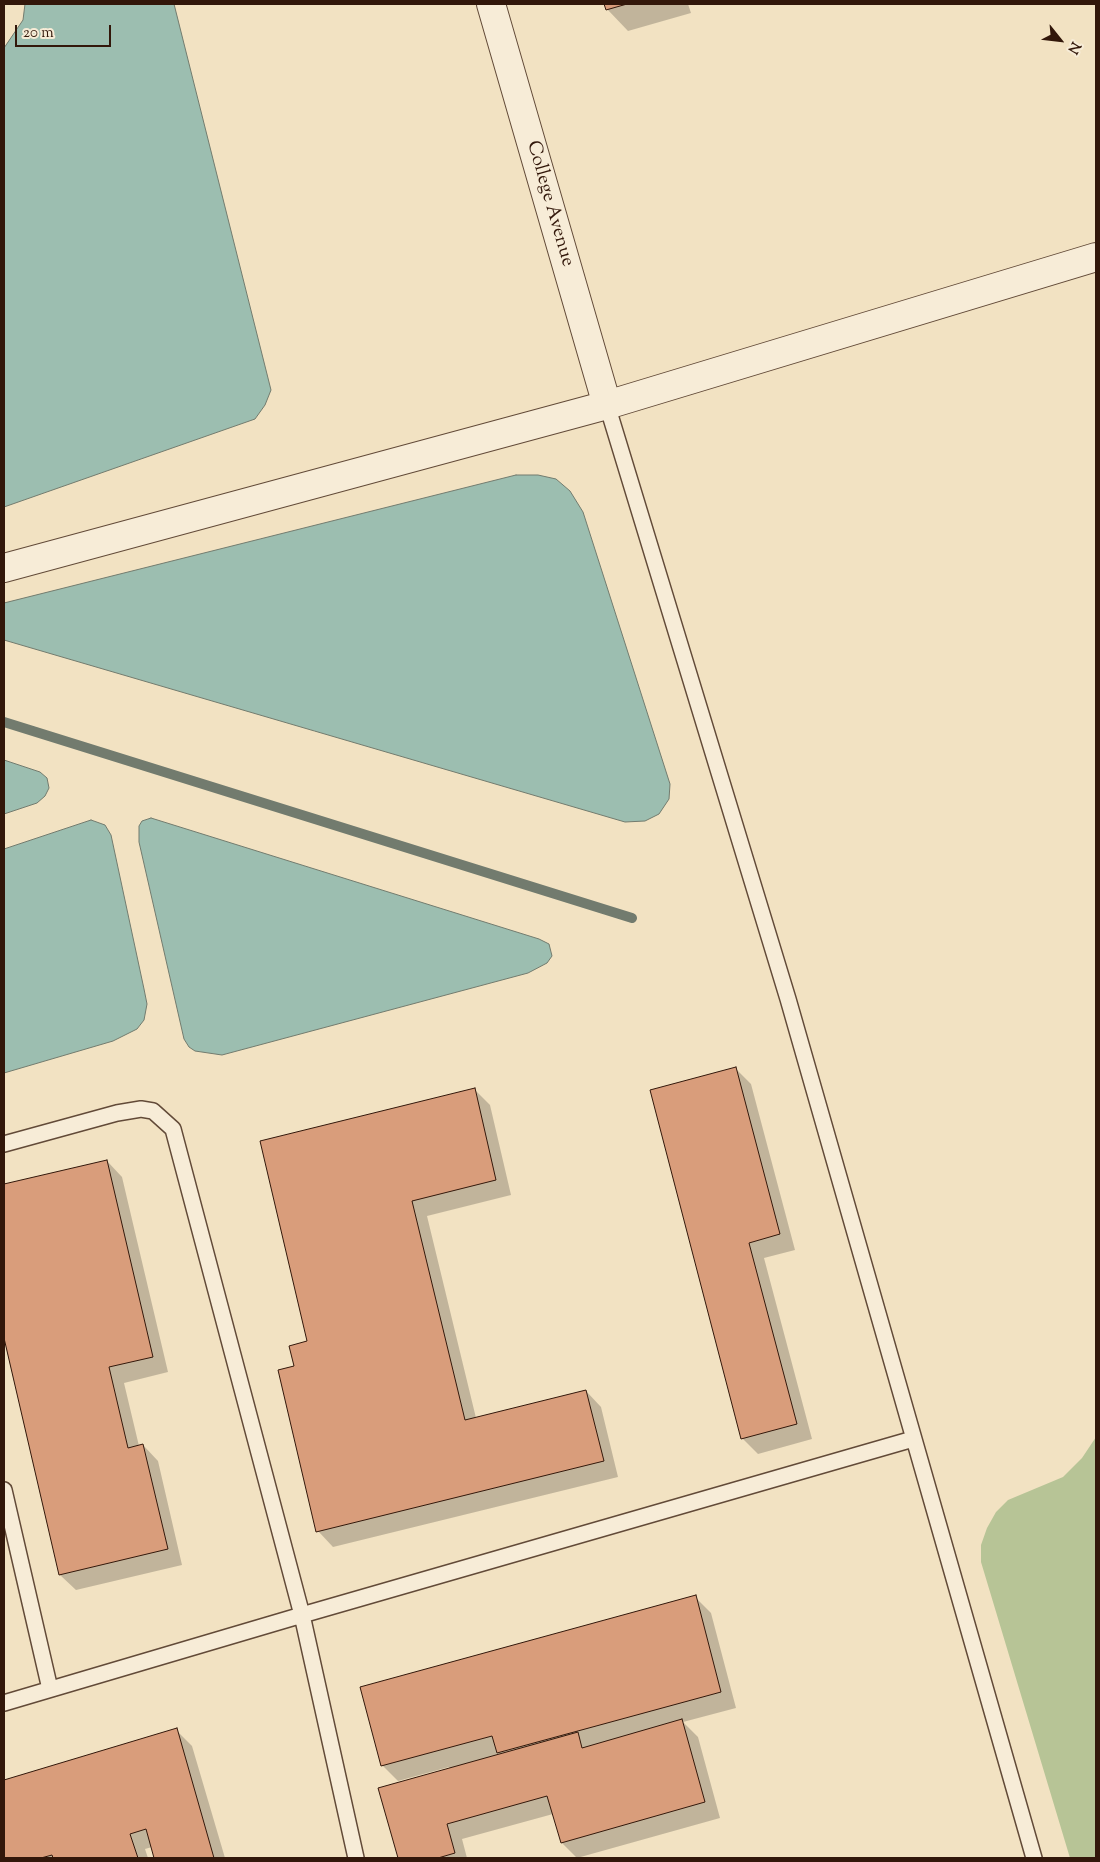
<!DOCTYPE html>
<style>
body{margin:0}
#map{position:relative;width:1100px;height:1862px;overflow:hidden;background:#f2e2c2;font-family:"Sorts Mill Goudy",serif}
canvas{display:block}
.frame{position:absolute;inset:0;border:5px solid #32170a;pointer-events:none}
.north{position:absolute;left:1035px;top:15px;width:50px;height:50px;-webkit-text-stroke:4px #f7ecd7;paint-order:stroke;rotate:119deg;font-size:14px;font-weight:700;line-height:20px;text-align:center;color:#32170a}
.north::after{content:'';display:block;margin:auto;width:18px;height:22px;background:#32170a;clip-path:polygon(50% 0,100% 100%,50% 72%,0 100%)}
.scale{position:absolute;left:15px;top:25px;width:96px;height:22px;box-sizing:border-box;border:2px solid #32170a;border-top:0;padding-left:6px;font-size:15px;line-height:18px;white-space:nowrap;color:#32170a;-webkit-text-stroke:4px #f7ecd7;paint-order:stroke}
</style>
<div id="map">
<canvas width="1100" height="1862"></canvas>
<div class="frame"></div>
<div class="north">N</div>
<div class="scale">20 m</div>
</div>
<script>
const c = document.querySelector('canvas').getContext('2d');
c.lineJoin = 'round';
function fillPath(path, color) {
  c.fillStyle = color;
  c.fill(path, 'evenodd');
}
function shape(rows) {
  const path = new Path2D();
  for (const r of rows) {
    path.moveTo(r[0], r[1]);
    for (let i = 2; i < r.length; i += 2) path.lineTo(r[i], r[i + 1]);
  }
  return path;
}
function trace(path, color, width, dash) {
  c.strokeStyle = color;
  c.lineWidth = width;
  c.lineCap = dash ? 'butt' : 'round';
  c.setLineDash(dash || []);
  c.stroke(path);
}
function drawText(font, color, halo, rows, align = 'center') {
  c.font = font + ' "Sorts Mill Goudy",serif';
  c.lineWidth = 4.5;
  c.setLineDash([]);
  c.textBaseline = 'middle';
  c.strokeStyle = halo;
  c.fillStyle = color;
  for (const [text, x, y, turn = 0] of rows) {
    c.save();
    c.translate(x, y);
    c.rotate((+turn || 0) * Math.PI / 180);
    c.textAlign = isNaN(turn) ? turn : align;
    if (halo) c.strokeText(text, 0, 0);
    c.fillText(text, 0, 0);
    c.restore();
  }
}
fillPath(shape([
 [1096,1437,1096,1858,1070,1858,981,1562,981,1545,987,1528,996,1512,1008,1500,1063,1477,1082,1458]
]), '#b7c496');
const water = shape([
 [25,4,174,4,271,390,265,405,255,419,4,507,4,48,23,20,25,4],
 [516,475,538,475,556,479,570,491,583,512,670,784,669,799,659,814,645,821,625,822,4,640,4,603,516,475],
 [4,760,40,772,47,778,49,788,45,796,37,803,4,814,4,760],
 [151,818,539,939,549,944,552,956,547,963,528,973,222,1055,195,1051,189,1047,184,1039,139,842,139,826,142,821,151,818],
 [91,820,105,825,111,835,144,989,147,1004,144,1020,137,1029,113,1041,4,1073,4,849,91,820]
]);
fillPath(water, '#9cbeb0');
trace(water, '#727b6e', 1);
fillPath(shape([
 [605,4,688,4,691,13,628,31,607,9],
 [736,1069,751,1084,795,1250,764,1258,812,1439,758,1454,742,1438],
 [474,1089,490,1105,511,1195,427,1216,476,1418,586,1391,601,1407,618,1477,333,1547,318,1531,295,1367,309,1342],
 [107,1161,122,1177,168,1372,124,1383,139,1446,143,1445,158,1461,182,1565,76,1590,60,1575,4,1339,4,1185],
 [695,1597,711,1613,736,1708,683,1722,698,1737,720,1818,577,1858,562,1843,553,1814,462,1839,467,1858,399,1858,380,1789,450,1769,449,1767,398,1781,382,1765],
 [176,1730,192,1746,225,1858,155,1858,152,1847,145,1849,148,1858,4,1858,4,1782]
]), '#0003');
trace(shape([
 [4,722,632,918]
]), '#727b6e', 10);
const building = shape([
 [604,4,627,4,606,10,604,4],
 [736,1067,780,1234,749,1243,797,1424,741,1439,650,1090,736,1067],
 [475,1088,496,1180,412,1201,465,1420,586,1390,604,1461,316,1532,278,1370,294,1366,289,1346,307,1341,260,1141,475,1088],
 [107,1160,153,1357,109,1367,128,1448,143,1444,168,1549,59,1575,4,1338,4,1184,107,1160],
 [696,1595,721,1692,497,1753,492,1736,381,1766,360,1687,696,1595],
 [682,1719,705,1802,561,1843,547,1796,447,1824,455,1853,438,1858,398,1858,378,1788,578,1732,582,1748,682,1719],
 [177,1728,214,1858,154,1858,146,1829,130,1834,138,1858,53,1858,52,1855,41,1858,4,1858,4,1780,177,1728]
]);
fillPath(building, '#d99d7b');
trace(building, '#32170a', 1);
const service = shape([
 [607,405,788,999,1034,1858],
 [4,1144,117,1113,141,1109,153,1111,173,1129,302,1615,356,1858],
 [4,1490,50,1689],
 [4,1703,302,1615,913,1439]
]);
const minor = shape([
 [491,4,607,405],
 [4,568,607,405,1096,257]
]);
trace(service, '#624a38', 18);
trace(minor, '#624a38', 30);
trace(service, '#f7ecd7', 15);
trace(minor, '#f7ecd7', 28);
drawText('19px', '#32170a', '#f7ecd7', [
 ["College Avenue",549,204,74]
]);
</script>
